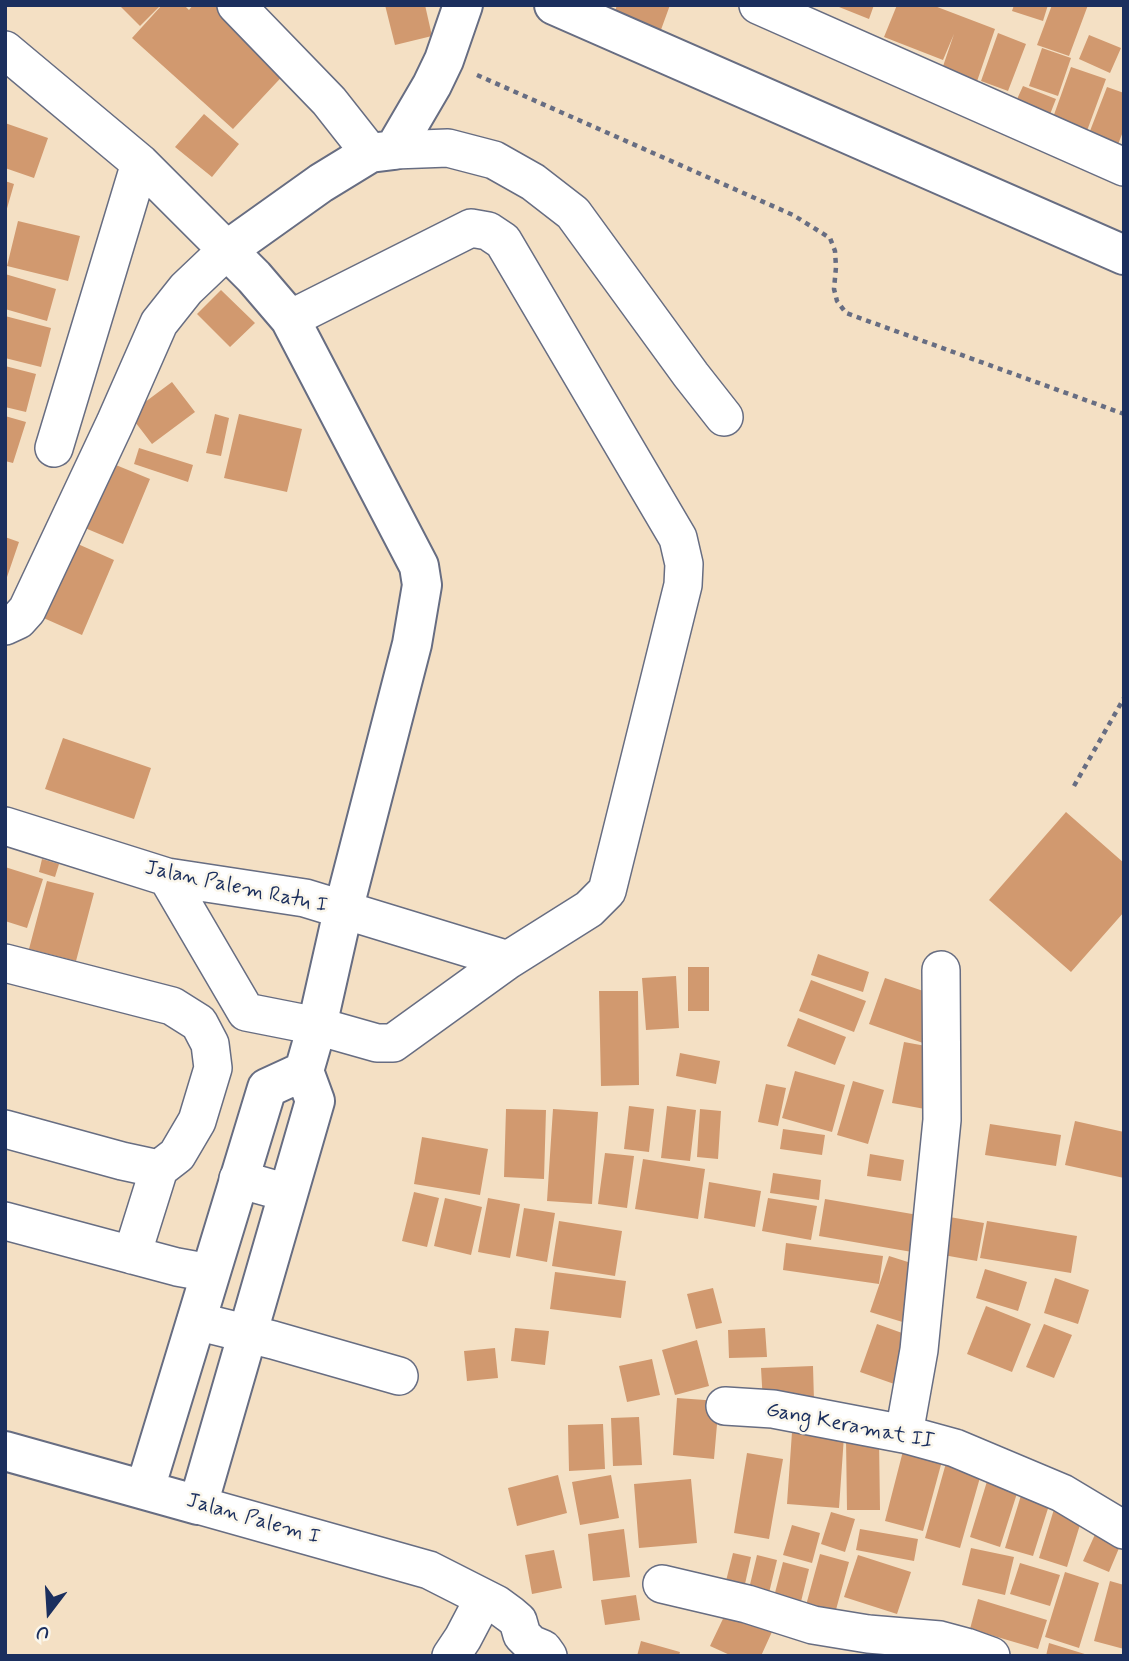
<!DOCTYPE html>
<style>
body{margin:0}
#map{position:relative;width:1129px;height:1661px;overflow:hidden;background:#f4e0c4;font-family:Mynerve,sans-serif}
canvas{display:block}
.frame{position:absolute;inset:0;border:7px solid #1b2f5e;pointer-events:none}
.north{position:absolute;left:14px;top:1577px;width:70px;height:70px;-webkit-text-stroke:5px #fbf7ec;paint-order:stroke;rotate:197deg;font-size:19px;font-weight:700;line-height:28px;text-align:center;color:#1b2f5e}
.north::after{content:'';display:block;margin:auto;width:24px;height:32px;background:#1b2f5e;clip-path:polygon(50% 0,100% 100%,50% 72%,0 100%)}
</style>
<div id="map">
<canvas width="1129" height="1661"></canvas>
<div class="frame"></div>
<div class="north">U</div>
</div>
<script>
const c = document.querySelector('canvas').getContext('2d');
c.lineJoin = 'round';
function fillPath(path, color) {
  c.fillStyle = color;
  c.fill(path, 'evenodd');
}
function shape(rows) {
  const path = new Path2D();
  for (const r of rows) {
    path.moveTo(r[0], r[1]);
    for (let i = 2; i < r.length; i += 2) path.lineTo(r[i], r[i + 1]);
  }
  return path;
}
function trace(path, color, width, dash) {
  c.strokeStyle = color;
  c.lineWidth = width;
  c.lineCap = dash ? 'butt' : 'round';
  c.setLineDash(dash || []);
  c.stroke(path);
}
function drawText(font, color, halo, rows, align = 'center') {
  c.font = font + ' Mynerve,sans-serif';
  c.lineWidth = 5;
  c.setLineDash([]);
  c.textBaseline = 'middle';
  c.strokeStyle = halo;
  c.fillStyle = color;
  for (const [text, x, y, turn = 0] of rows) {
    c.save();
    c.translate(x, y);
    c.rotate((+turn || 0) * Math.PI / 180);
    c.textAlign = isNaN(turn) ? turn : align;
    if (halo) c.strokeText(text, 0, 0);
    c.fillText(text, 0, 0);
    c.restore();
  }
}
fillPath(shape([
 [119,5,161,5,140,26],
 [162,5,184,5,189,10,193,5,220,5,290,68,233,129,132,38],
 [385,5,425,5,432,36,395,45],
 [617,5,670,5,658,38,612,20],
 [834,5,874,5,869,19],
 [897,5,932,5,995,29,974,90,939,78,954,34,943,60,884,37],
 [1014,5,1048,5,1043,21,1012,11],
 [1052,5,1088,5,1069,56,1037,45],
 [998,33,1026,44,1008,91,981,81],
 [1089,35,1121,48,1110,73,1079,59],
 [1042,48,1071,58,1058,96,1029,86],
 [1071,67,1106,79,1084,139,1050,126],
 [1023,86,1056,99,1047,122,1013,108],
 [1107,87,1124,93,1124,129,1112,160,1083,149],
 [204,114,239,144,212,177,175,147],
 [5,123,48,138,34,178,5,168],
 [5,181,14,184,6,212,5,212],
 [18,221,80,236,68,281,7,266],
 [5,274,56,289,47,321,5,309],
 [221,290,255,323,230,347,197,314],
 [5,316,51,328,41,367,5,358],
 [5,366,36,374,26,412,5,407],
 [172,382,195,412,152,444,129,414],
 [215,414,229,418,221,456,206,453],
 [239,414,302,429,287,492,224,478],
 [5,416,26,422,13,463,5,461],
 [139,448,193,465,188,482,134,464],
 [111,463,150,479,123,544,85,528],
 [5,537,19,542,6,580,5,580],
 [71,541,114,560,82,635,39,616],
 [63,738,151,768,134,819,45,789],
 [1066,812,1124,863,1124,912,1071,972,989,900],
 [42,859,59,864,55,877,39,872],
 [5,867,43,879,27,928,5,921],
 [47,881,94,893,76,961,29,949],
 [818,954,869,972,863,992,811,975],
 [688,967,709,967,709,1011,688,1011],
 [676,976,679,1028,646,1030,642,978],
 [885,978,938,996,923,1043,869,1024],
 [811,980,866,1001,854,1032,799,1011],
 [599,991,638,991,639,1085,601,1086],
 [798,1018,846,1037,835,1065,787,1046],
 [904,1042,937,1048,925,1109,892,1103],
 [680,1053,720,1061,716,1084,676,1076],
 [795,1071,845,1085,832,1132,782,1118],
 [853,1081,884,1090,868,1144,837,1135],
 [766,1084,786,1088,778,1126,758,1122],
 [629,1106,654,1109,649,1152,624,1149],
 [667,1106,696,1110,690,1161,661,1158],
 [506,1109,546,1110,544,1179,504,1177],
 [553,1109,598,1112,592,1204,547,1201],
 [700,1109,721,1111,718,1159,697,1157],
 [1075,1121,1124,1132,1124,1178,1065,1165],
 [990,1124,1061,1135,1056,1166,985,1155],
 [783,1129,825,1135,822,1155,780,1149],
 [422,1137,488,1149,480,1195,414,1184],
 [605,1153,634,1156,627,1208,598,1204],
 [870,1154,904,1160,901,1181,867,1176],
 [643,1159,705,1169,698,1219,635,1209],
 [773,1173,821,1180,819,1200,770,1193],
 [709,1182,761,1191,755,1227,704,1218],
 [414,1192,439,1198,427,1247,402,1241],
 [445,1198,482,1207,471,1255,434,1246],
 [488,1198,520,1204,510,1258,478,1252],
 [768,1198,817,1206,811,1240,762,1231],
 [825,1199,918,1215,912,1252,819,1236],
 [524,1208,555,1213,547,1262,516,1256],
 [938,1215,984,1223,977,1261,932,1253],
 [559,1221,622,1231,615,1276,552,1266],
 [987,1221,1077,1236,1071,1273,980,1258],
 [786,1243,883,1256,879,1284,783,1270],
 [889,1256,927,1268,909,1324,870,1312],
 [985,1269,1027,1282,1018,1311,976,1298],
 [555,1272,626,1281,621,1318,550,1309],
 [1055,1278,1089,1290,1078,1324,1044,1313],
 [713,1288,722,1323,696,1329,687,1294],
 [986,1306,1031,1324,1012,1372,967,1354],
 [877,1324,916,1338,900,1386,860,1372],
 [1044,1324,1072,1335,1054,1378,1026,1367],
 [515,1328,549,1331,545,1365,511,1361],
 [765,1328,767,1357,729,1358,728,1330],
 [697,1340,709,1386,675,1395,662,1350],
 [495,1348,498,1378,467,1381,464,1351],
 [652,1359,660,1395,627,1402,619,1366],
 [813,1366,814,1401,763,1403,761,1368],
 [677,1398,719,1401,714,1459,673,1455],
 [639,1417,642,1465,613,1466,611,1418],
 [603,1424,605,1469,569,1471,568,1425],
 [792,1432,844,1436,839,1508,787,1504],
 [846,1438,879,1438,880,1510,847,1510],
 [903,1451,942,1461,923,1531,885,1521],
 [747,1453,783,1459,769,1539,734,1533],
 [946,1463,981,1474,960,1548,925,1538],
 [558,1475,567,1513,517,1526,508,1488],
 [611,1475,619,1518,580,1525,572,1482],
 [988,1478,1019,1487,1000,1547,970,1537],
 [691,1479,697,1543,639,1548,634,1484],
 [1022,1492,1050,1502,1033,1556,1005,1548],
 [1055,1506,1083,1515,1067,1567,1039,1558],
 [831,1512,855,1519,845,1552,821,1544],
 [792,1525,820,1533,812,1563,783,1555],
 [624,1529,630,1577,593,1581,588,1534],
 [860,1529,918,1539,914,1561,856,1550],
 [1097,1530,1122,1541,1109,1572,1083,1561],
 [971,1548,1014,1557,1005,1595,962,1585],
 [554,1550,562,1588,532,1594,525,1555],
 [733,1553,751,1557,743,1593,724,1589],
 [820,1554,849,1562,831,1628,802,1620],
 [757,1555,777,1560,768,1597,748,1593],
 [858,1555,911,1572,897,1614,844,1597],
 [783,1562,809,1569,797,1618,770,1612],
 [1020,1563,1060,1575,1050,1606,1010,1594],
 [1065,1572,1099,1583,1079,1648,1045,1637],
 [1110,1581,1124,1585,1124,1649,1094,1641],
 [636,1595,640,1620,605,1625,601,1600],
 [978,1599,1047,1620,1038,1649,970,1629],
 [731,1602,776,1623,761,1656,732,1656,710,1646],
 [641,1641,680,1652,679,1656,637,1656],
 [1049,1643,1088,1655,1088,1656,1046,1656]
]), '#d1996f');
const minor = shape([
 [236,5,329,101,370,153],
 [758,5,1124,167],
 [5,50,140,163,227,250,186,289,159,323,115,423,27,610,18,620,5,626],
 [394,150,448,148,494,160,533,182,573,213,691,375,724,417],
 [54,448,140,163],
 [5,826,167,877,305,898,508,960],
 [167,877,246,1012,317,1026,377,1043,393,1043,508,960,589,909,607,891,683,585,684,564,678,538,503,241,488,231,471,228,290,319],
 [5,963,172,1006,199,1023,210,1044,213,1068,197,1121,177,1155,159,1169,122,1161,5,1129],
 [238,1179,288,1193],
 [5,1221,177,1267,210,1273],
 [132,1255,159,1169],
 [196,1321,273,1340,399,1376],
 [725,1406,773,1409,904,1434,955,1448,1062,1493,1124,1530],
 [904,1434,919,1350,942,1120,941,970],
 [198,1505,429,1570,496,1604,511,1615,518,1621,522,1635,531,1644,543,1649,548,1656],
 [662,1584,747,1604,813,1625,868,1634,940,1640,966,1647,991,1656],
 [451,1656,463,1638,484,1598]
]);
const tertiary = shape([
 [554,5,1124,255],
 [304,1071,317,1026,343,911,412,644,422,585,419,566,290,319,254,277,227,250,321,183,370,153,394,150,432,85,444,60,463,5],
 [5,1451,198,1505,315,1101,304,1071,267,1088,145,1489]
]);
trace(minor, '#676d82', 40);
trace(tertiary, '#676d82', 42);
trace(shape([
 [477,75,793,215,830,238,835,251,836,267,834,289,837,301,846,313,1124,414],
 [1074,786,1124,698]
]), '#676d82', 4.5, [5, 5]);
trace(minor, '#fff', 37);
trace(tertiary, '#fff', 38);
drawText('21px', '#1b2f5e', '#fbf7ec', [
 ["Jalan Palem Ratu I",236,888,12],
 ["Gang Keramat II",850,1427,11],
 ["Jalan Palem I",253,1520,16]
]);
</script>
